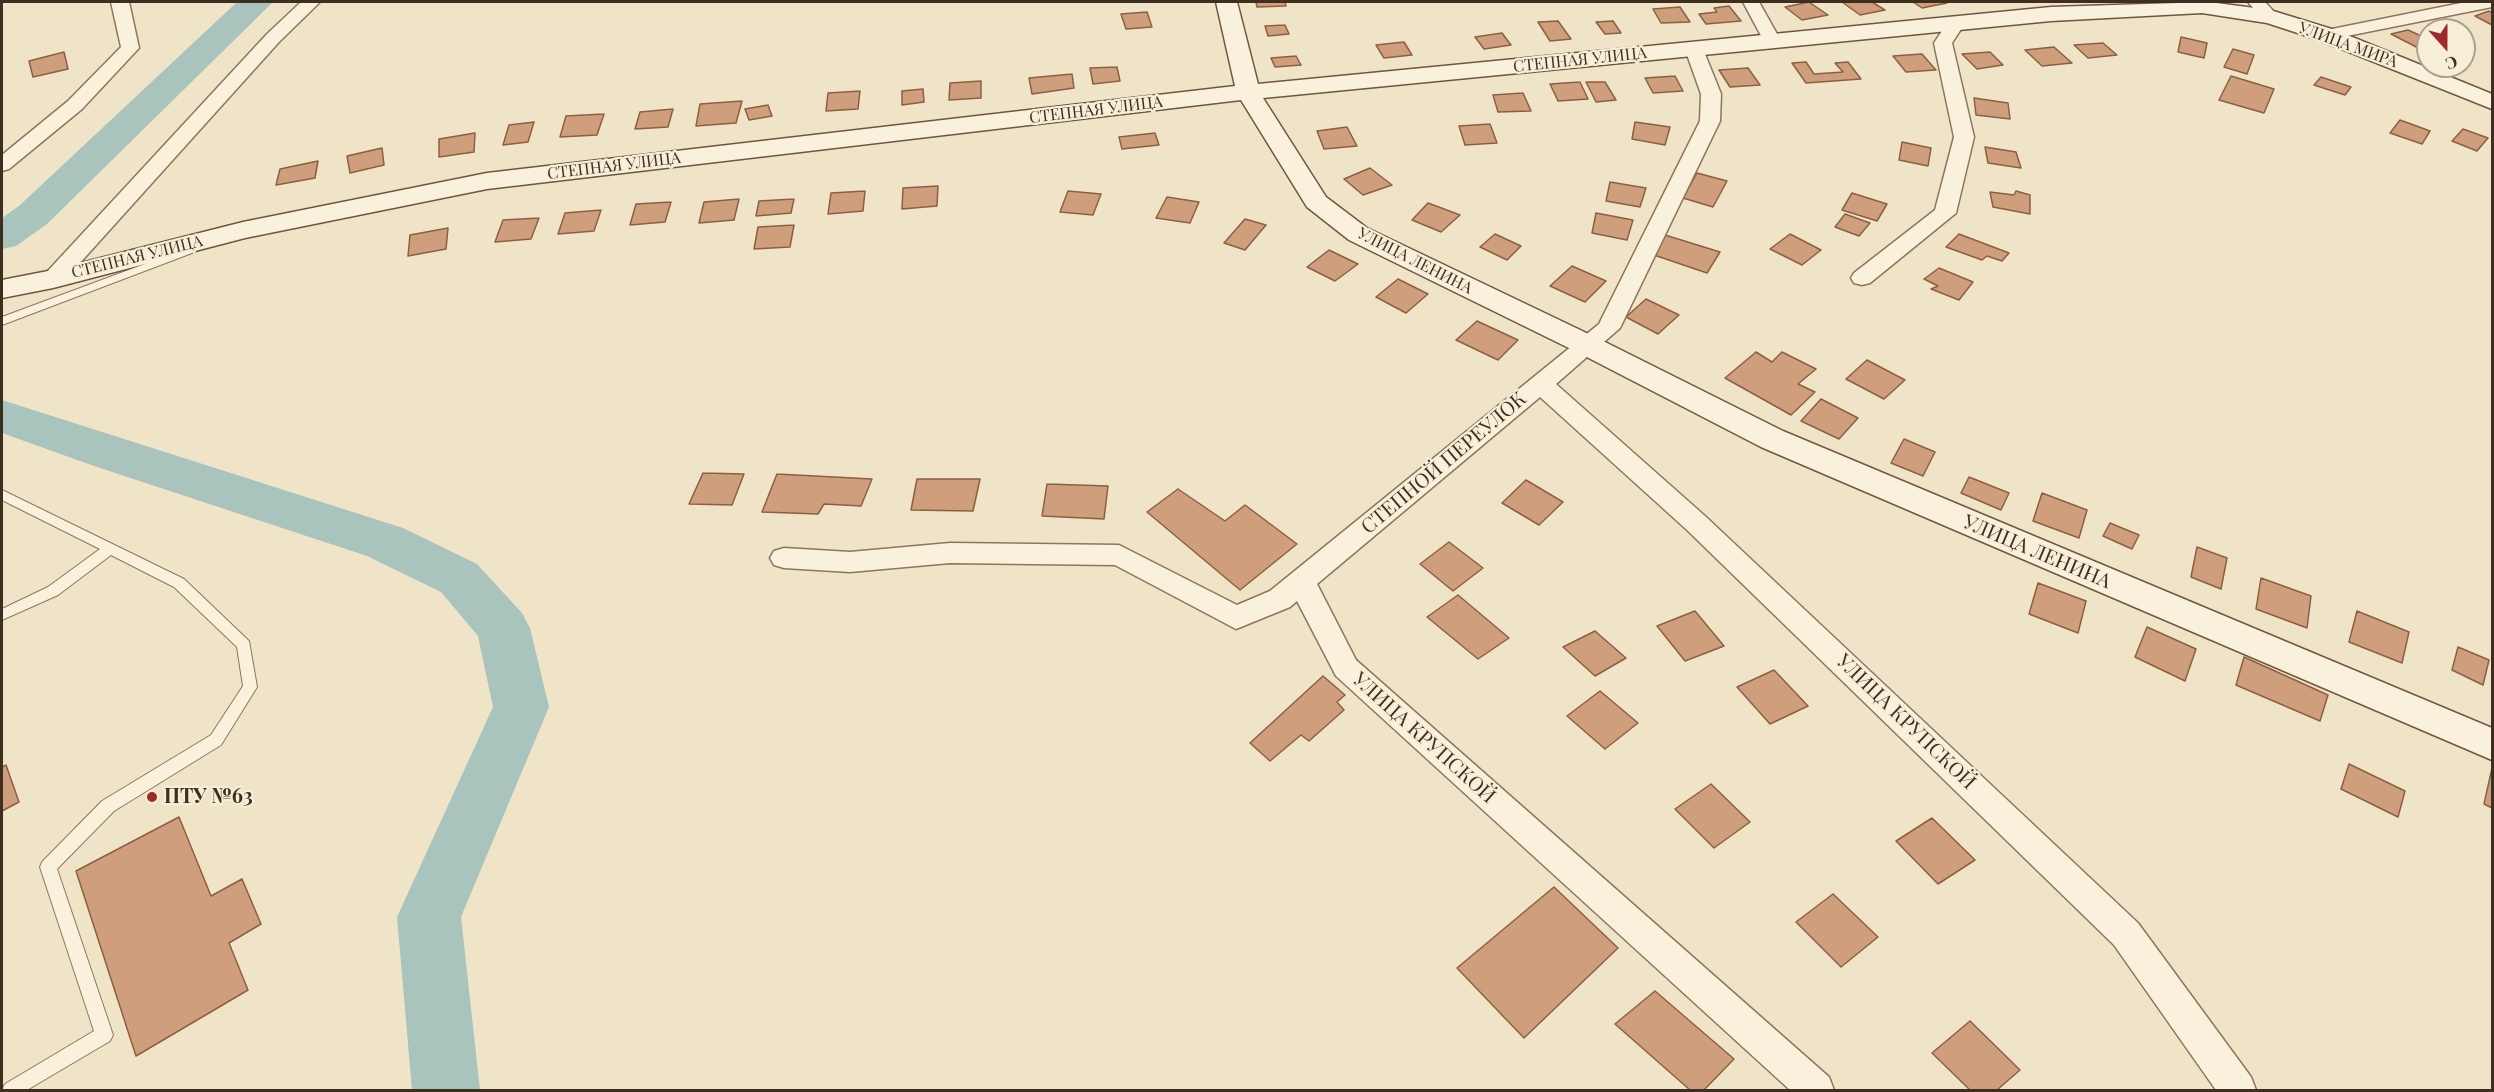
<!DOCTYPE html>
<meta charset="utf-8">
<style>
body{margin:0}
#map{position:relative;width:2494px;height:1092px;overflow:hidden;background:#f0e4c8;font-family:"Playfair Display",serif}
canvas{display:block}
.frame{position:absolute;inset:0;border:3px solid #3d2e20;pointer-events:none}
.north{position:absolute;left:2416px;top:18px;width:60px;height:60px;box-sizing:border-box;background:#f7eed8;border:2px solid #ada18e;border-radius:50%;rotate:159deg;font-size:16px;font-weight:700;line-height:24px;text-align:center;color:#3d2e20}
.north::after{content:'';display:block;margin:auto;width:21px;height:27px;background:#9e2a2b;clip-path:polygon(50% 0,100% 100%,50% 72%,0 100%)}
</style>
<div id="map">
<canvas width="2494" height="1092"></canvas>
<div class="frame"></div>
<div class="north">С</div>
</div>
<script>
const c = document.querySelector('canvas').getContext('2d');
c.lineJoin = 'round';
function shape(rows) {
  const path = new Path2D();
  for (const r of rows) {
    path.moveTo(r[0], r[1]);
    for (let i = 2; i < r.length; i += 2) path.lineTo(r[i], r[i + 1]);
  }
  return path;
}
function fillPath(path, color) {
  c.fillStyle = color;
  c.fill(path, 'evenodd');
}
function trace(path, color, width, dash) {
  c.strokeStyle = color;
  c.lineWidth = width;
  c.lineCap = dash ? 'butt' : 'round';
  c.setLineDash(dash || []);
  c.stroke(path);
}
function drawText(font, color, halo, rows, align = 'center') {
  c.font = font + ' "Playfair Display",serif';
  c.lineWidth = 4.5;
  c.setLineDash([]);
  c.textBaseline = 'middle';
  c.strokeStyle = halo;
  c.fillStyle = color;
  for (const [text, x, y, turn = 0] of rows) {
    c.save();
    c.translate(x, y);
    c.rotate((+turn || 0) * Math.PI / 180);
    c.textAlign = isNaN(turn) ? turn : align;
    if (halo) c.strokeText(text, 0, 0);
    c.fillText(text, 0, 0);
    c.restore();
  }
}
fillPath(shape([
 [237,2,273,2,47,224,16,246,2,249,2,218,19,206,237,2],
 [2,400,403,528,477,564,522,613,530,628,549,707,461,917,480,1090,412,1090,397,917,493,707,478,636,441,592,367,556,94,466,2,433,2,400]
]), '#a9c4bc');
const building = shape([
 [1256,2,1285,2,1286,6,1257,7,1256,2],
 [1809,2,1828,15,1802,20,1785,7,1809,2],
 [1842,2,1872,2,1885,10,1860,15,1842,2],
 [1913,2,1944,2,1947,3,1922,8,1913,2],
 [1729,6,1741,21,1706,24,1699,14,1717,12,1714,8,1729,6],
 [1680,7,1690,22,1661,23,1653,9,1680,7],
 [2489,11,2492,13,2492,25,2475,16,2489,11],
 [1147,12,1152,27,1126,29,1121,14,1147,12],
 [1558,21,1571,39,1550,41,1538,22,1558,21],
 [1613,21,1621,33,1605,34,1596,22,1613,21],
 [1285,25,1289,34,1268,36,1265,26,1285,25],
 [2408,30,2428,39,2428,53,2391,34,2408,30],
 [1502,33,1511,45,1484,49,1475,37,1502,33],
 [2181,37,2207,43,2204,58,2178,52,2181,37],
 [1404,42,1412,55,1384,58,1376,45,1404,42],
 [2103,43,2117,55,2088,58,2074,45,2103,43],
 [2054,47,2072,63,2042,66,2025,50,2054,47],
 [2233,49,2254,55,2247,74,2224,67,2233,49],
 [64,52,68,69,33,77,29,61,64,52],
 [1990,52,2003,65,1977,69,1962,54,1990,52],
 [1922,54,1936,70,1906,72,1893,56,1922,54],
 [1296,56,1301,65,1275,67,1271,58,1296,56],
 [1806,62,1814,74,1843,72,1835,63,1848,62,1861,79,1806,83,1792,63,1806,62],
 [1117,67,1120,81,1093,84,1090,68,1117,67],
 [1748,68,1760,85,1730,87,1719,70,1748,68],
 [1072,74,1074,88,1032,94,1029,78,1072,74],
 [1675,76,1683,91,1653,93,1645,78,1675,76],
 [2231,76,2274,89,2264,113,2219,100,2231,76],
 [2321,77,2351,87,2345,95,2314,85,2321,77],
 [981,81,981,98,949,100,950,83,981,81],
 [1580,82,1588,99,1558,101,1550,84,1580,82],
 [1586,82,1605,82,1616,100,1596,102,1586,82],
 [923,89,924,102,902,105,902,91,923,89],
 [860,91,858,109,826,111,828,93,860,91],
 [1523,93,1531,111,1498,112,1493,95,1523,93],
 [1974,98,2008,103,2010,119,1976,115,1974,98],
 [742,101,736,123,696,126,700,104,742,101],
 [768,105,772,116,749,120,745,109,768,105],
 [673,109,668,127,635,129,640,112,673,109],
 [604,114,597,135,560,137,566,116,604,114],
 [2400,120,2430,131,2422,144,2390,133,2400,120],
 [534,122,528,142,503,145,509,125,534,122],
 [1635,122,1670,127,1665,145,1632,139,1635,122],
 [1490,124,1497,143,1465,145,1459,126,1490,124],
 [1347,127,1357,146,1324,149,1317,131,1347,127],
 [2463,129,2488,138,2477,151,2452,141,2463,129],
 [475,133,474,152,439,157,439,139,475,133],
 [1155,133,1159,145,1122,149,1119,137,1155,133],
 [1902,142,1931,148,1928,166,1899,160,1902,142],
 [1985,147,2016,152,2021,168,1988,163,1985,147],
 [382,148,384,165,350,173,347,156,382,148],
 [318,161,315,178,276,185,280,169,318,161],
 [1370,168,1392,185,1363,195,1344,179,1370,168],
 [1697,173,1727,181,1713,207,1683,198,1697,173],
 [1610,182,1646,188,1640,207,1606,201,1610,182],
 [938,186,937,206,902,209,903,188,938,186],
 [865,191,863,211,828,214,831,193,865,191],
 [1068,191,1101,194,1093,215,1060,212,1068,191],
 [2016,191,2030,195,2030,214,1993,207,1990,192,2014,195,2016,191],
 [1852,193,1887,204,1877,221,1842,210,1852,193],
 [1167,197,1199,202,1190,223,1156,218,1167,197],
 [739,199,734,220,699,223,704,202,739,199],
 [794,199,791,213,756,216,759,201,794,199],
 [671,202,665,222,630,225,636,204,671,202],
 [1428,203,1460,215,1441,232,1412,220,1428,203],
 [601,210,594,231,558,234,565,213,601,210],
 [1596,213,1633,220,1627,240,1592,233,1596,213],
 [1845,214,1870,223,1859,236,1835,227,1845,214],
 [539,218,531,239,495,242,503,220,539,218],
 [1245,219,1266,225,1245,250,1224,243,1245,219],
 [794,225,790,247,754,249,758,227,794,225],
 [448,228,446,249,408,256,410,235,448,228],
 [1495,234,1521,246,1507,260,1480,247,1495,234],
 [1790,234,1821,250,1802,265,1770,249,1790,234],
 [1959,234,2009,253,2002,261,1987,256,1982,260,1946,247,1959,234],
 [1665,235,1720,252,1707,273,1654,255,1665,235],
 [1329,250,1358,264,1335,281,1307,267,1329,250],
 [1572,266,1606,281,1585,302,1550,286,1572,266],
 [1939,268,1973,282,1959,300,1931,289,1938,286,1924,279,1939,268],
 [1398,279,1428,294,1406,313,1376,297,1398,279],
 [1646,299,1679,315,1658,334,1626,317,1646,299],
 [1477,321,1518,340,1498,360,1456,340,1477,321],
 [1756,352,1772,362,1782,352,1816,369,1798,384,1815,392,1791,415,1725,378,1756,352],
 [1867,360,1905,380,1884,399,1846,379,1867,360],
 [1821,399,1858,418,1839,439,1801,421,1821,399],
 [1904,439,1935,452,1923,476,1891,463,1904,439],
 [703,473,744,474,732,505,689,504,703,473],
 [777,474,872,479,861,506,824,504,818,514,762,512,777,474],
 [1969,477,2009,493,2001,510,1961,493,1969,477],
 [917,479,980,479,973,511,911,510,917,479],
 [1526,480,1563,502,1539,525,1502,503,1526,480],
 [1047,484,1108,486,1104,519,1042,516,1047,484],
 [1178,489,1225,521,1245,505,1297,544,1240,590,1147,512,1178,489],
 [2042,493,2087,510,2079,538,2033,521,2042,493],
 [2110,523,2139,535,2132,549,2103,536,2110,523],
 [1449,542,1483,568,1453,591,1420,564,1449,542],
 [2197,547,2227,558,2221,589,2191,577,2197,547],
 [2261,578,2311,596,2307,628,2256,609,2261,578],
 [2038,583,2086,601,2078,633,2029,614,2038,583],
 [1458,595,1509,638,1478,659,1427,617,1458,595],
 [1695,611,1724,646,1685,661,1657,626,1695,611],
 [2357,611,2409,632,2402,663,2349,642,2357,611],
 [2147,627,2196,649,2185,681,2135,657,2147,627],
 [1595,631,1626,658,1595,676,1563,647,1595,631],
 [2458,647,2489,660,2483,685,2452,670,2458,647],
 [2244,657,2328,695,2320,721,2236,685,2244,657],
 [1774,670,1808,706,1770,724,1737,687,1774,670],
 [1323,676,1345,695,1337,702,1344,710,1309,741,1301,735,1270,761,1250,743,1323,676],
 [1600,691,1638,723,1605,749,1567,716,1600,691],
 [2349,764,2405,791,2398,817,2341,789,2349,764],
 [6,765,19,802,2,811,2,767,6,765],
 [2492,768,2492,808,2484,804,2492,768],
 [1711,784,1750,822,1714,848,1675,809,1711,784],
 [179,817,211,896,242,879,261,924,229,943,248,990,136,1056,76,871,179,817],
 [1932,818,1975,860,1938,884,1896,841,1932,818],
 [1554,887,1618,948,1524,1038,1457,968,1554,887],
 [1833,894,1878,937,1841,967,1796,922,1833,894],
 [1655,991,1734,1059,1704,1090,1690,1090,1615,1024,1655,991],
 [1970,1021,2020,1070,1997,1090,1970,1090,1932,1053,1970,1021]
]);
fillPath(building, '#cf9f7d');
trace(building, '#8d5f41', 1.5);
const lane = shape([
 [188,248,193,251,192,253,2,325,2,317,188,248],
 [2,490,184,579,249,641,257,687,221,745,114,811,57,869,113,1035,110,1041,27,1090,2,1090,5,1084,94,1031,40,867,42,862,102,801,211,735,243,686,237,647,174,587,111,555,58,595,2,620,2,609,48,587,100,549,2,500,2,490]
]);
const street = shape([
 [111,2,129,2,139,48,82,109,9,169,2,171,2,155,68,101,121,47,111,2],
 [301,2,320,2,279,42,61,284,53,286,45,284,42,279,45,274,267,34,301,2],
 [1743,2,1759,2,1781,41,1778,45,1766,45,1743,2],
 [2248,2,2265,2,2279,17,2276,21,2270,22,2264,21,2248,2],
 [2466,2,2492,2,2492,7,2327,40,2321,39,2318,35,2321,31,2327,30,2466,2],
 [1956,18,1962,19,1965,23,1952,43,1974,137,1956,213,1870,283,1862,285,1854,283,1851,278,1854,273,1935,210,1954,137,1934,43,1950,19,1956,18],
 [1694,43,1701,45,1703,49,1721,94,1720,121,1620,328,1556,384,1705,516,2138,923,2251,1077,2256,1090,2216,1090,2114,945,1687,530,1540,397,1317,584,1356,660,1829,1077,1834,1090,1790,1090,1336,676,1297,601,1290,607,1236,629,1115,565,950,563,850,572,784,568,774,565,770,558,774,551,784,548,850,552,950,543,1119,545,1237,605,1270,591,1599,324,1700,121,1701,94,1685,49,1687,45,1694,43]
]);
const secondary = shape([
 [1216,2,1237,2,1258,84,2051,7,2209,2,2270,10,2335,30,2492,94,2492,109,2319,40,2267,23,2202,13,2051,21,1263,98,1326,197,1367,228,1599,339,1783,431,2492,728,2492,760,1761,447,1579,353,1349,240,1307,207,1241,100,487,189,245,238,53,288,2,298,2,280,53,270,243,222,487,173,1235,86,1216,2]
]);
trace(lane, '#8d765c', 2);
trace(street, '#8d765c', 3);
trace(secondary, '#6f573f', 3);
fillPath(lane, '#faf1dc');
fillPath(street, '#faf1dc');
fillPath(secondary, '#faf1dc');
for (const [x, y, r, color] of [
 [152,797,6,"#9e2a2b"]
]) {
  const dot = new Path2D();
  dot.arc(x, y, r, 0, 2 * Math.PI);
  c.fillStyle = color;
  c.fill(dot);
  trace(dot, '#f7eed8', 2);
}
drawText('16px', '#3d2e20', '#f7eed8', [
 ["УЛИЦА МИРА",2348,45,20],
 ["СТЕПНАЯ УЛИЦА",1580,60,-6],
 ["СТЕПНАЯ УЛИЦА",1096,110,-7],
 ["СТЕПНАЯ УЛИЦА",614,166,-7],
 ["СТЕПНАЯ УЛИЦА",137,257,-14],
 ["УЛИЦА ЛЕНИНА",1415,261,27]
]);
drawText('20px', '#3d2e20', '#f7eed8', [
 ["СТЕПНОЙ ПЕРЕУЛОК",1444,463,-40],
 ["УЛИЦА ЛЕНИНА",2037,552,23],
 ["УЛИЦА КРУПСКОЙ",1906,722,44],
 ["УЛИЦА КРУПСКОЙ",1424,738,42]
]);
drawText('bold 20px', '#3d2e20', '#f7eed8', [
 ["ПТУ №63",164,797]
], 'left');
</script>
